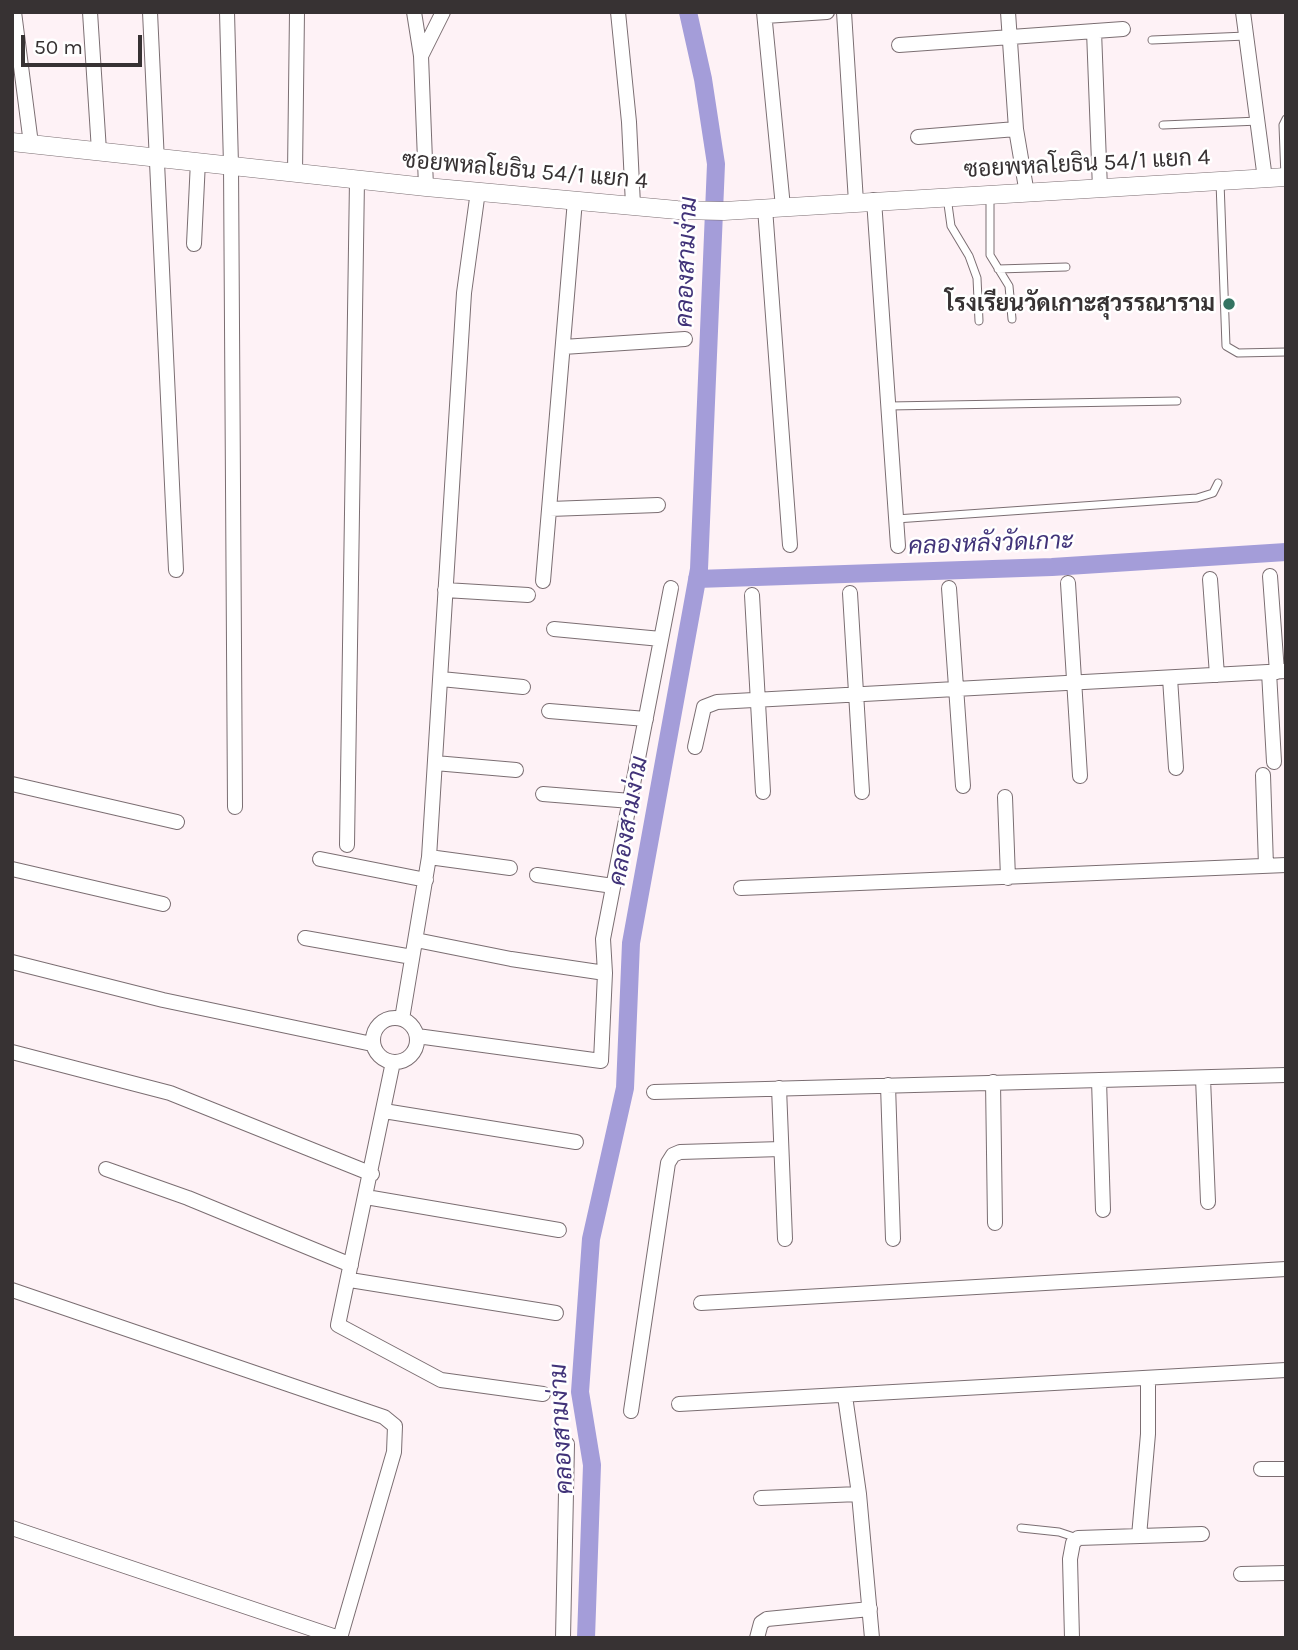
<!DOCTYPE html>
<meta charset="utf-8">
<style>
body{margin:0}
#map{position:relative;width:1298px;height:1650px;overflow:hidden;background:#fef2f6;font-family:Karla,sans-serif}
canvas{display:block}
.frame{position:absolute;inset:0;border:14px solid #373233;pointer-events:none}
.scale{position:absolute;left:21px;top:35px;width:121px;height:32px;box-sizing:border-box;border:4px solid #373233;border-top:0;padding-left:9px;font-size:21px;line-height:24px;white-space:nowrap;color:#373233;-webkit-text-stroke:5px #fff;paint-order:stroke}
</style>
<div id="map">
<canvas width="1298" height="1650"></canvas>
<div class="frame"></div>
<div class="scale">50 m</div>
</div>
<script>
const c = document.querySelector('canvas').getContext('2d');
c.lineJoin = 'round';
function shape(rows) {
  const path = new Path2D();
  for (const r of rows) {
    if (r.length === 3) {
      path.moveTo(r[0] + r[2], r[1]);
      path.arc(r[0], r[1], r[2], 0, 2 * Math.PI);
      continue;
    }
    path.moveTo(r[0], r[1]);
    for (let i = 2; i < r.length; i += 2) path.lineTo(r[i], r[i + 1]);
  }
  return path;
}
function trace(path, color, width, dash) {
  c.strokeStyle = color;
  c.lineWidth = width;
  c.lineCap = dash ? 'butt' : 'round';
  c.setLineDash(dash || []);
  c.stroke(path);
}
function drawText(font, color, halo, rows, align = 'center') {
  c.font = font + ' Karla,Sarabun,sans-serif';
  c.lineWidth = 5;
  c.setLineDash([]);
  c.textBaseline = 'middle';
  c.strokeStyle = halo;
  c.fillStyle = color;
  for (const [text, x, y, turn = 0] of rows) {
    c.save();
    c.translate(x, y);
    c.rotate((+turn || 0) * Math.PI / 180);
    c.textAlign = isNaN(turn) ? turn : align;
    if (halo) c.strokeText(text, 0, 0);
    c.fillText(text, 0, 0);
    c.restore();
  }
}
trace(shape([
 [697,579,1052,567,1286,552],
 [586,1638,592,1465,580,1392,591,1239,625,1088,631,943,699,569,716,164,703,79,688,12]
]), '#a49dd9', 18);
const service = shape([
 [1152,40,1246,36],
 [1163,125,1259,121],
 [1285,177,1283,125,1286,119],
 [1220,182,1226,346,1238,353,1286,352],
 [990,195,990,255,1009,286,1012,319],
 [947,197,951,226,969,256,977,278,979,321],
 [998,269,1066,267],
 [889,406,1177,401],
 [896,519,1197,498,1213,493,1218,483],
 [1021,1528,1059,1532,1077,1538]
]);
const minor = shape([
 [14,12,31,144],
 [90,12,99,151],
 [150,12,176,570],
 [227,12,231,165,235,807],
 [414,12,421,56,426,187],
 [618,12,629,122,633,205],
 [764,12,783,207],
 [844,12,856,202],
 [1008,12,1016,129,1027,194],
 [1243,12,1265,179],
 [765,16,827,12],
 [1094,31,1100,189],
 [899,45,1123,29],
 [421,56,443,12],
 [918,137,1016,129],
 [295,172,297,12],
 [874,200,898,546],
 [765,208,790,545],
 [194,244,198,161],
 [563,347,685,339],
 [550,509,658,505],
 [1270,576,1277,672],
 [1210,579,1217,675],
 [543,581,575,200],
 [1068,583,1080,776],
 [949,588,963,786],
 [445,590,528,595],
 [850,593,862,792],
 [752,595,763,792],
 [554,629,661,639],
 [1269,672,1274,762],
 [1170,678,1176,768],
 [441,679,523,687],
 [549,711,646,719],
 [695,747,704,707,717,702,1286,671],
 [435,763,516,770],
 [1263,775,1266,866],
 [12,784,177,822],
 [543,794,631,801],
 [1005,797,1008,878],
 [347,845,357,180],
 [429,857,510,868],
 [320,859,426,880],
 [12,869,163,904],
 [537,875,613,886],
 [741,888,1286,865],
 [305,938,412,957],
 [416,940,511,959,605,973,603,939,671,588],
 [12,962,163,1000,372,1044],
 [395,1040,22],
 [402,1019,429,857,464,293,478,191],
 [417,1036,601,1061,605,973],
 [12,1052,170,1093,372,1174],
 [393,1062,338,1325,441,1380,543,1394],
 [1203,1078,1208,1202],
 [1099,1080,1103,1210],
 [993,1082,995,1223],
 [888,1085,893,1239],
 [779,1088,785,1239],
 [654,1092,1286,1075],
 [384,1111,576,1142],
 [106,1169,188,1198,351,1265],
 [366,1197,559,1230],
 [350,1280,556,1313],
 [12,1290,384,1417,395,1426,394,1452,340,1638],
 [701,1303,1286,1269],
 [845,1396,859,1494,872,1638],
 [679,1404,1286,1370],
 [631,1411,668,1163,673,1155,680,1152,781,1149],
 [1261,1469,1286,1469],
 [761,1498,859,1494],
 [12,1528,339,1638],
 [1139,1536,1148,1434,1148,1379],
 [1241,1574,1286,1573],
 [563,1638,567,1444],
 [757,1638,761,1623,767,1619,870,1609],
 [1072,1638,1070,1559,1073,1543,1078,1538,1202,1534]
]);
const tertiary = shape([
 [12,142,426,187,677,210,724,211,1286,177]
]);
trace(service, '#7b6e72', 9);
trace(minor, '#7b6e72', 16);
trace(tertiary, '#7b6e72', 19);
trace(service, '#fff', 7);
trace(minor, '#fff', 14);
trace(tertiary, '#fff', 18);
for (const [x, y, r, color] of [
 [1229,304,7,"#347462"]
]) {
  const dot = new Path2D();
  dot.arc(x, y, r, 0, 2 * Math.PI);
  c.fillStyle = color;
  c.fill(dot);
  trace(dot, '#fff', 2.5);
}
drawText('23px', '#373233', '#fff', [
 ["ซอยพหลโยธิน 54/1 แยก 4",1087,164,-3],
 ["ซอยพหลโยธิน 54/1 แยก 4",525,171,5]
]);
drawText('bold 23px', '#373233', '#fff', [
 ["โรงเรียนวัดเกาะสุวรรณาราม",1215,304]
], 'right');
drawText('italic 24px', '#413379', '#fff', [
 ["คลองสามง่าม",687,262,-88],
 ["คลองหลังวัดเกาะ",991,544,-2],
 ["คลองสามง่าม",629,821,-80],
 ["คลองสามง่าม",562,1429,-93]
]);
</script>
